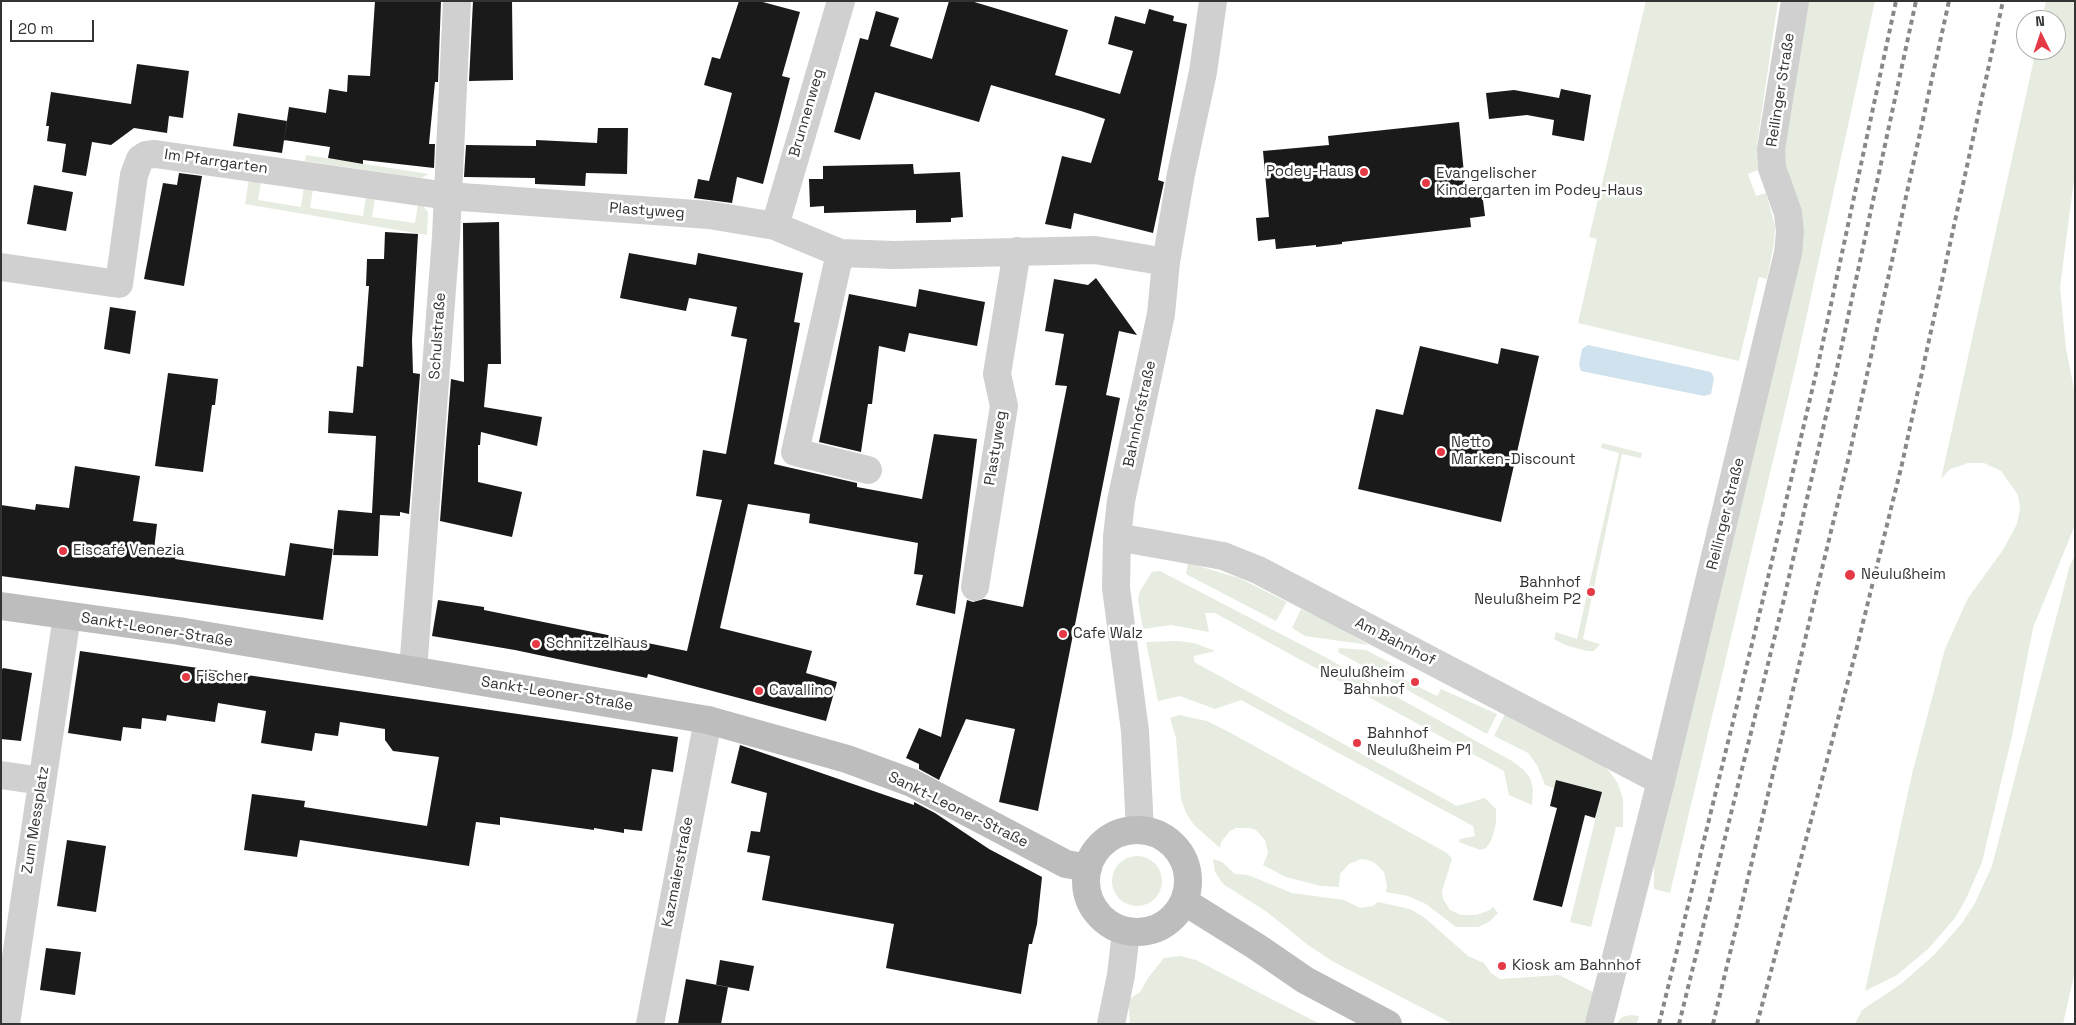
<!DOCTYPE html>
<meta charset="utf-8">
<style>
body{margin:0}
#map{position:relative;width:2076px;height:1025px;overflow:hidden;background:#fff;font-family:"Space Grotesk",sans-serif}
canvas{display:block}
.frame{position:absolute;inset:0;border:2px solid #333;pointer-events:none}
.north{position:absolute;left:2016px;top:10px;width:50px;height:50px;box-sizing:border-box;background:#fff;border:1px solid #adadad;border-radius:50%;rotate:356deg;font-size:14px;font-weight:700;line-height:20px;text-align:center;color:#333}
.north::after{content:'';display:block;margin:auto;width:18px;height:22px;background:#e63946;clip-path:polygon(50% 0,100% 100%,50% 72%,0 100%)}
.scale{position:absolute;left:10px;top:20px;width:84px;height:22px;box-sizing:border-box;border:2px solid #333;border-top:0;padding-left:6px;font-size:15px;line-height:18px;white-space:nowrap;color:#333;-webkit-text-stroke:4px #fff;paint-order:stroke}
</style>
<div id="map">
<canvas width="2076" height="1025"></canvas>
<div class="frame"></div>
<div class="north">N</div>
<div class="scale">20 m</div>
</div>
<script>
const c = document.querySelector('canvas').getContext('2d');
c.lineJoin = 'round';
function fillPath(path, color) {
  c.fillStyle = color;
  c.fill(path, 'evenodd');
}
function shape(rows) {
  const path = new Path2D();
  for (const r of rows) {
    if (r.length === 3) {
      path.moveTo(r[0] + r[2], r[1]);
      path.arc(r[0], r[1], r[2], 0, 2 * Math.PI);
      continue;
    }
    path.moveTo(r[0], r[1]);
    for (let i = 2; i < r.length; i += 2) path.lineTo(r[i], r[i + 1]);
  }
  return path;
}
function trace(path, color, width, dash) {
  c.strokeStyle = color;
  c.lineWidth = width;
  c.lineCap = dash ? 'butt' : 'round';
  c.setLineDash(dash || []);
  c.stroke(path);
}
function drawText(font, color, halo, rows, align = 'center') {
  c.font = font + ' "Space Grotesk",sans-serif';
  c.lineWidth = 5;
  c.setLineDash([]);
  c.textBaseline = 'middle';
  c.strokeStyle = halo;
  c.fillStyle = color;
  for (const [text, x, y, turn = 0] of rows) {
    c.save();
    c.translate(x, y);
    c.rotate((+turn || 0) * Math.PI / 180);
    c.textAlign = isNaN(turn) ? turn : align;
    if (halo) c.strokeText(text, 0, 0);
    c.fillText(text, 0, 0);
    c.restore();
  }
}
fillPath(shape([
 [1646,1,1778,1,1757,144,1758,170,1748,174,1756,196,1766,193,1775,226,1774,243,1767,279,1759,277,1739,361,1578,323,1597,239,1589,237],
 [1804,1,1875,1,1797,360,1670,893,1654,889,1654,862,1793,284,1782,157],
 [2046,1,2075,1,2075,172,2060,287,2066,349,2075,394,2075,525,2033,628,2012,736,1982,862,1966,899,1955,918,1928,949,1897,975,1865,991,1912,774,1945,649,1968,598,2003,550,2017,524,2020,509,2018,495,2001,471,1984,463,1968,463,1950,469,1941,479,2036,50,2056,50,2056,20,2042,20],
 [306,155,429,174,421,178,305,161],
 [249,179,261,181,258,200,301,207,304,187,313,189,310,208,363,216,366,196,375,198,372,217,415,223,418,204,422,205,428,212,427,235,245,204],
 [1602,443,1642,453,1641,458,1622,454,1583,639,1600,644,1594,651,1587,651,1565,645,1554,639,1556,632,1577,639,1619,453,1601,448],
 [2075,555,2075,971,2063,1024,1855,1024,1862,1010,1901,984,1934,955,1962,923,1975,903,1992,866,2069,568],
 [1188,563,1239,578,1287,602,1276,621,1186,574],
 [1160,571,1325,657,1512,761,1524,770,1530,778,1533,789,1532,805,1509,795,1504,771,1215,613,1205,613,1209,632,1171,625,1143,629,1138,600,1140,591,1152,572],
 [1301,609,1332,624,1369,645,1305,636,1292,628],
 [1178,641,1194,643,1215,651,1194,656,1194,662,1457,806,1485,798,1496,809,1496,824,1491,841,1486,848,1480,850,1459,842,1460,839,1475,836,1473,826,1241,700,1215,709,1180,696,1158,701,1146,642],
 [1339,648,1366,650,1408,672,1403,679,1437,696,1441,689,1497,714,1487,734,1338,652],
 [1506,712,1600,763,1610,772,1618,784,1623,799,1623,827,1616,827,1591,927,1570,922,1602,792,1557,780,1554,788,1545,785,1537,765,1528,753,1494,736],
 [1179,715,1207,721,1229,732,1447,853,1452,859,1442,891,1443,899,1450,910,1461,915,1476,915,1488,911,1493,907,1498,913,1489,922,1478,927,1456,927,1426,904,1408,896,1386,892,1387,885,1384,872,1375,863,1368,860,1361,859,1349,864,1340,874,1339,887,1321,886,1286,877,1263,865,1268,853,1265,840,1256,830,1249,828,1236,828,1230,831,1221,842,1220,848,1194,825,1186,813,1181,799,1176,738,1170,718],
 [1137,881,25],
 [1213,859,1222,862,1235,874,1248,875,1292,893,1344,900,1360,908,1373,906,1378,902,1410,909,1425,918,1468,956,1484,963,1491,973,1500,979,1559,975,1593,992,1586,1024,1453,1024,1332,961,1308,945,1267,912,1223,884,1215,872],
 [1180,956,1196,960,1320,1024,1130,1024,1128,1000,1140,992,1148,978,1164,958],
 [1631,1015,1639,1016,1637,1024,1616,1024,1622,1017]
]), '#e6ecdf');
fillPath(shape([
 [1588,345,1711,372,1714,378,1711,394,1704,396,1581,371,1579,364,1582,349]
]), '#cfe2ee');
fillPath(shape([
 [375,1,441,1,438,82,435,82,429,144,435,144,434,168,363,160,363,164,328,158,330,147,284,140,289,107,326,113,329,89,347,92,348,75,370,76],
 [473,1,512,1,513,80,469,81],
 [739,1,759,1,800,12,782,76,790,78,763,184,737,177,732,203,694,198,698,179,709,181,732,93,704,85,712,57,720,59],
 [949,1,971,1,1068,30,1055,75,1120,94,1133,51,1108,44,1115,16,1145,24,1149,9,1174,16,1173,21,1187,24,1158,180,1164,182,1153,233,1074,213,1071,229,1045,224,1062,156,1091,163,1105,119,1081,111,991,85,979,122,875,92,860,140,834,132,860,38,868,40,876,11,899,18,890,46,932,59],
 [137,64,189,71,183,118,169,116,167,133,134,128,111,145,92,142,86,176,62,172,66,144,47,141,49,126,46,126,51,92,131,104],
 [1561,89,1591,95,1584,141,1552,135,1554,120,1527,115,1489,119,1486,93,1514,90,1559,98],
 [238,113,287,121,282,153,233,146],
 [1459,122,1466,194,1482,192,1485,216,1470,218,1471,227,1342,242,1342,244,1316,247,1316,245,1276,249,1275,239,1258,241,1256,218,1269,217,1263,151,1329,145,1328,136],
 [598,128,628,128,627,174,586,173,585,186,535,184,535,178,464,177,466,145,536,146,536,140,597,143],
 [913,164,914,174,960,172,963,217,951,218,951,222,916,223,916,210,824,213,824,206,810,207,809,179,823,179,823,166],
 [179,173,202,176,184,286,144,279,163,183,177,185],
 [34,185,73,192,66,231,27,224],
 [499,222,501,364,488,364,484,407,542,417,537,446,481,432,480,445,478,445,478,482,522,492,512,537,440,521,451,379,464,382,463,223],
 [385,232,418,234,412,340,413,373,420,374,409,514,400,512,400,516,380,515,378,556,333,555,338,510,372,513,376,436,328,433,329,411,353,413,357,366,363,367,369,286,366,286,367,259,384,259],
 [629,253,696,265,698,253,803,273,794,322,800,323,774,464,857,483,857,487,922,499,934,434,977,439,955,614,916,605,923,575,914,574,918,543,809,523,810,514,748,504,720,628,812,651,806,673,837,682,826,721,648,674,647,678,515,650,432,636,438,600,484,607,484,610,687,651,722,500,696,496,703,450,726,454,747,339,731,336,737,307,689,298,686,311,620,298],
 [1096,278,1137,335,1119,331,1106,395,1120,398,1038,811,999,802,1015,729,966,719,939,780,919,769,919,764,906,758,919,728,941,737,967,600,973,602,984,599,1023,607,1067,386,1055,385,1064,334,1045,331,1054,279,1088,285],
 [919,289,985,302,977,346,909,333,905,352,879,346,872,404,868,404,861,452,819,442,849,294,916,307],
 [110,307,136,311,130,354,104,349],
 [1420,346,1498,364,1501,348,1539,356,1501,522,1358,489,1376,409,1403,415],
 [168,373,218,379,215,405,212,405,203,472,155,466],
 [75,466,140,476,133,521,157,524,154,550,177,552,175,559,285,576,290,543,333,549,323,620,1,576,1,505,35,510,36,504,69,508],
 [80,651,678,737,673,772,652,769,642,831,624,829,624,833,594,828,594,830,500,817,500,825,476,822,469,866,300,840,297,857,244,850,252,794,305,801,304,807,427,826,439,757,393,751,385,740,385,729,340,722,338,736,315,733,312,751,261,743,266,711,218,703,215,722,167,715,166,721,142,718,141,729,123,727,121,741,68,733],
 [3,668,32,673,21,741,1,739,1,671],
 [740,745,914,805,914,802,935,813,989,849,1042,877,1037,924,1032,944,1029,944,1021,994,886,968,894,924,762,900,770,856,747,852,751,831,760,832,767,793,731,783],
 [1556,780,1602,792,1595,818,1585,815,1562,907,1533,900,1557,808,1550,806],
 [67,840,106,846,96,912,57,906],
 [46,948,81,952,75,995,40,990],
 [720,960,754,966,749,991,716,985],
 [686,979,728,987,721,1024,678,1024]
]), '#1a1a1a');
trace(shape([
 [775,226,841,1],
 [840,253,795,452,868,470],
 [1,267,119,284,134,175,140,159,146,155,155,154,448,196,709,215,775,226,840,253,894,255,1095,250,1166,262],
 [1117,537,1223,556,1258,570,1661,781],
 [975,587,1004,406,997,374,1017,251],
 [413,670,446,237,457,1],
 [1,775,42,781],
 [1140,830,1135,731,1116,588,1117,537,1121,501,1161,314,1166,262,1181,174,1203,72,1213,1],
 [6,1024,67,616],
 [650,1024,708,720],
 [1111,1024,1121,975,1126,932],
 [1599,1024,1661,781,1788,253,1790,232,1788,213,1772,168,1771,149,1795,1]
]), '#d0d0d0', 28);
trace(shape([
 [1,606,179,631,708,720,847,759,912,783,1066,864,1088,868],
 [1137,881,51],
 [1185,902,1257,947,1305,980,1388,1024]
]), '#bdbdbd', 28);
trace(shape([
 [1659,1024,1763,599,1818,365,1896,1],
 [1679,1024,1783,603,1837,368,1916,1],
 [1713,1024,1850,452,1949,1],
 [1757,1024,1856,651,1902,464,2003,1]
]), '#888', 4, [5, 4]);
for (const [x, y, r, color] of [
 [1364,172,5,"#e63946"],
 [1426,183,5,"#e63946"],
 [1441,452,5,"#e63946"],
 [63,551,5,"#e63946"],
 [1850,575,6,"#e63946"],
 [1591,592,5,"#e63946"],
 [1063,634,5,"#e63946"],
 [536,644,5,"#e63946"],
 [186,677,5,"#e63946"],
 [1415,682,5,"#e63946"],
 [759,691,5,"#e63946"],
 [1357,743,5,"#e63946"],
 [1502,966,5,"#e63946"]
]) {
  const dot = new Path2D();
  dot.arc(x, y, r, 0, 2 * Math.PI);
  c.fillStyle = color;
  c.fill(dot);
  trace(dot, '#fff', 2);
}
drawText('15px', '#333', '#fff', [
 ["Reilinger Straße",1781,90,-81],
 ["Brunnenweg",807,113,-74],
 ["Im Pfarrgarten",216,162,8],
 ["Plastyweg",647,211,4],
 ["Schulstraße",438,336,-86],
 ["Bahnhofstraße",1140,414,-78],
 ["Plastyweg",996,448,-81],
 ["Reilinger Straße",1726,514,-76],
 ["Sankt-Leoner-Straße",157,630,9],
 ["Am Bahnhof",1395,642,27],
 ["Sankt-Leoner-Straße",557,694,9],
 ["Sankt-Leoner-Straße",958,810,26],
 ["Zum Messplatz",36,820,-81],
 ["Kazmaierstraße",678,872,-79]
]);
drawText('15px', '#333', '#fff', [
 ["Podey-Haus",1354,172,"right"],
 ["Evangelischer",1436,174],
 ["Kindergarten im Podey-Haus",1436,191],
 ["Netto",1451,443],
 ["Marken-Discount",1451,460],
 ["Eiscafé Venezia",73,551],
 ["Neulußheim",1861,575],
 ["Bahnhof",1581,583,"right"],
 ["Neulußheim P2",1581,600,"right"],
 ["Cafe Walz",1073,634],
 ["Schnitzelhaus",546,644],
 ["Neulußheim",1405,673,"right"],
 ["Bahnhof",1405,690,"right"],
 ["Fischer",196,677],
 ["Cavallino",769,691],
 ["Bahnhof",1367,734],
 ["Neulußheim P1",1367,751],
 ["Kiosk am Bahnhof",1512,966]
], 'left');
</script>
